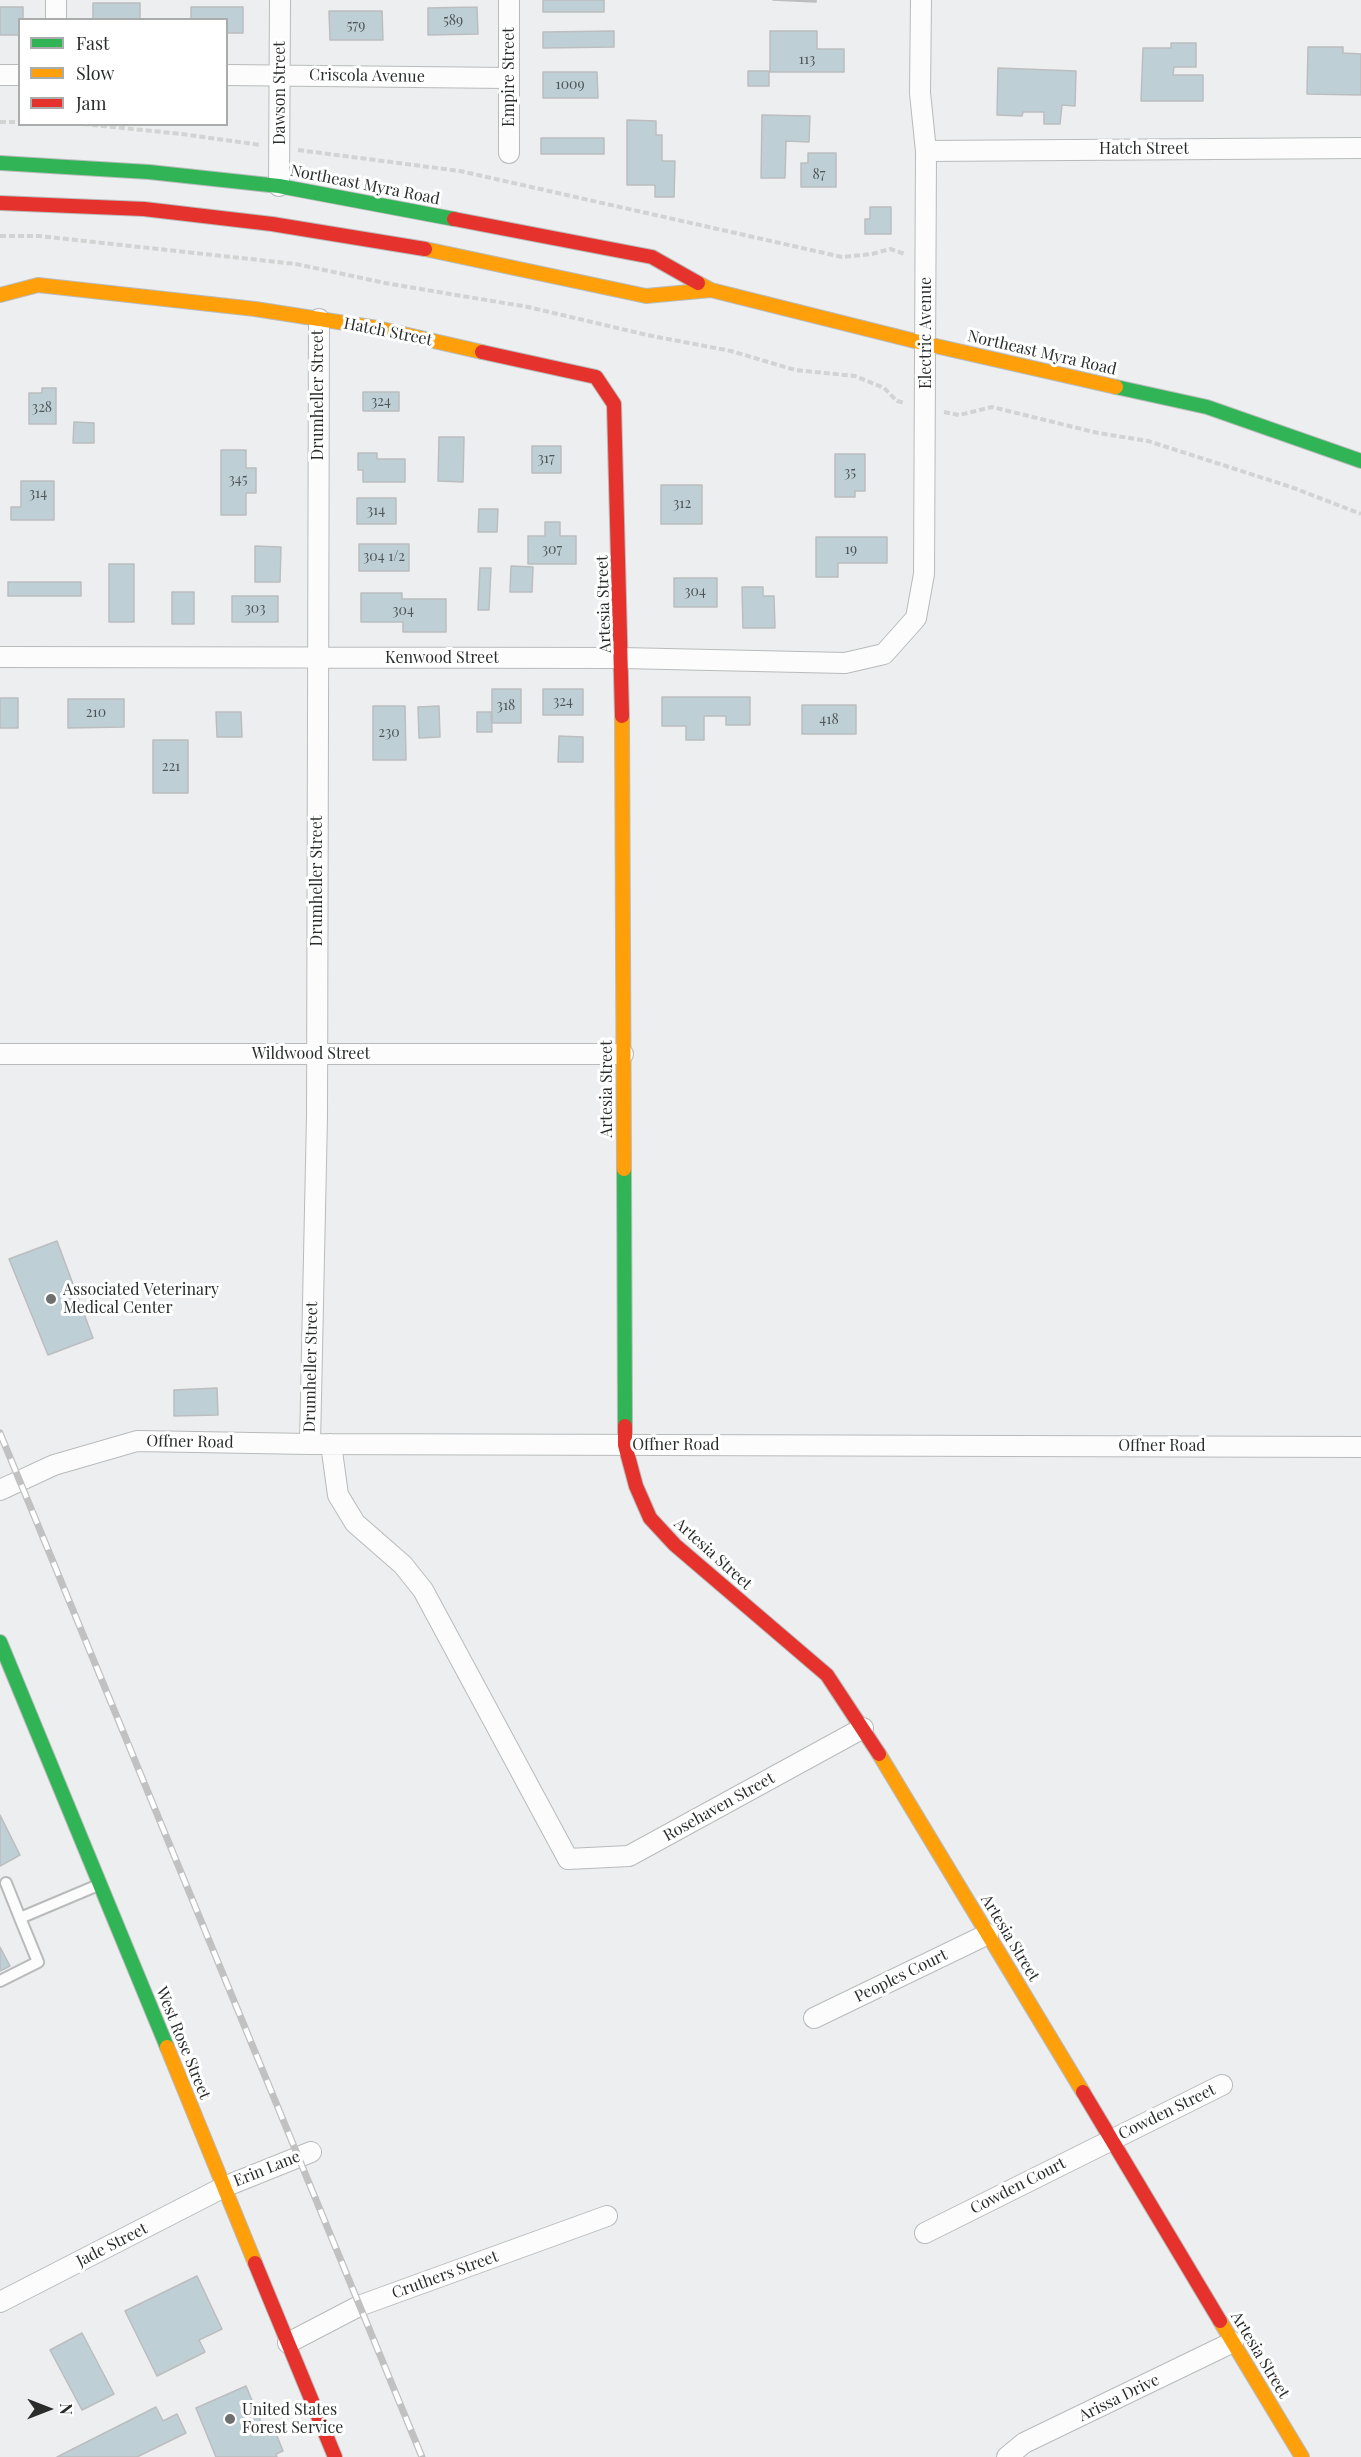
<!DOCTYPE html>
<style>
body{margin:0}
#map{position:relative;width:1361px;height:2457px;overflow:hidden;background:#eceeef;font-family:"Playfair Display",serif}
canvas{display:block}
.legend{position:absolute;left:18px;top:18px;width:210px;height:108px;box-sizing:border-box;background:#fff;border:2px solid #aaabab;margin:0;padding:8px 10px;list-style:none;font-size:18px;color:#2a2c2c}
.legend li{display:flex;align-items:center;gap:12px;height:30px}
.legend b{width:30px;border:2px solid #aaabab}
.north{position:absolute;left:18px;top:2379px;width:60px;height:60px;-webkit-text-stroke:4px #fff;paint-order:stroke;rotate:90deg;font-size:16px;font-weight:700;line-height:24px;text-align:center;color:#2a2c2c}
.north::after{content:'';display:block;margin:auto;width:21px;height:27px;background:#2a2c2c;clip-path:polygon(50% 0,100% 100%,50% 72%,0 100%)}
</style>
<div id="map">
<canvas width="1361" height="2457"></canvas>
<ul class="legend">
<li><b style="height:8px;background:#30b455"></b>Fast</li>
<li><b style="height:8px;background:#ff9f0a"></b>Slow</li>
<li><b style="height:8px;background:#e5322d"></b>Jam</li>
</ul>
<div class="north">N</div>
</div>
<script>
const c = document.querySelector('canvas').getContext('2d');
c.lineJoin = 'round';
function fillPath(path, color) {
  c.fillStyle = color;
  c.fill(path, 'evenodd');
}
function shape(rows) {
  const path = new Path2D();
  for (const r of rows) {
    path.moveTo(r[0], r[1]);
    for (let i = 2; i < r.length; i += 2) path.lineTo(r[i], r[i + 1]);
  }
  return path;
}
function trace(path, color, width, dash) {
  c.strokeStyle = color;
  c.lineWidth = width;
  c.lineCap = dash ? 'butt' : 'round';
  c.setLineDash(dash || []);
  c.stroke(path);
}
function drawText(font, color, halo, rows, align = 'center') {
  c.font = font + ' "Playfair Display",serif';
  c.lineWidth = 6;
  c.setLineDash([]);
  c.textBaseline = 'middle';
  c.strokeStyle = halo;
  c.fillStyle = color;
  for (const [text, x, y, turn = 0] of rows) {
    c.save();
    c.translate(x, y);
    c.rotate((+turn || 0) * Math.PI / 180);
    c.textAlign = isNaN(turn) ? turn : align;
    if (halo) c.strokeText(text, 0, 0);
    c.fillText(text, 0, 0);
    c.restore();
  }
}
const building = shape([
 [543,0,604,0,604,12,543,12,543,0],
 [773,0,816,0,816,2,773,0],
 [93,3,140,3,140,20,93,20,93,3],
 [0,7,23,7,23,20,20,20,20,35,0,35,0,7],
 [191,7,243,7,243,33,226,33,226,20,191,20,191,7],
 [477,7,478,34,428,35,428,8,477,7],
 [329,11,382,11,383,40,330,40,329,11],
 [614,31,614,47,543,48,543,32,614,31],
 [770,31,817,31,817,49,844,49,844,72,770,72,770,31],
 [1171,43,1196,43,1196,67,1174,67,1173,75,1203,75,1203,101,1141,101,1143,48,1171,48,1171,43],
 [1308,47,1343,47,1343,53,1361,54,1361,95,1307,94,1308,47],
 [998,68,1076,71,1075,106,1062,105,1060,124,1044,124,1044,112,1023,112,1022,116,997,115,998,68],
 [748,71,769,71,769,86,748,86,748,71],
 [543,72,597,72,598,98,543,98,543,72],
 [762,115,810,116,809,142,786,141,785,178,761,178,762,115],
 [627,120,656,121,656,135,662,135,662,161,675,161,674,197,655,197,655,185,627,185,627,120],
 [541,138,604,138,604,154,541,154,541,138],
 [808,153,836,153,836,187,801,187,801,163,808,163,808,153],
 [870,207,891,207,891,234,865,234,865,219,870,219,870,207],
 [42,388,56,388,56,424,29,424,29,393,42,393,42,388],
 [363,392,399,392,399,411,363,411,363,392],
 [74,422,94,423,94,443,73,443,74,422],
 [439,437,464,437,463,482,438,481,439,437],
 [532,446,561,446,561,473,532,473,532,446],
 [221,450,246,450,246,468,256,468,256,493,246,493,246,515,221,515,221,450],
 [358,453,377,453,377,459,405,459,405,482,363,482,363,470,358,470,358,453],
 [835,454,865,454,865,491,855,491,855,497,835,497,835,454],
 [21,481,54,481,54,520,11,520,11,507,21,507,21,481],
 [661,485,702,485,702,524,661,524,661,485],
 [357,498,396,498,396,524,357,524,357,498],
 [479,509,498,509,497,532,478,532,479,509],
 [545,522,560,522,560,536,576,536,576,564,528,564,528,536,545,536,545,522],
 [816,537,887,537,887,563,838,563,838,577,816,577,816,537],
 [359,544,409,544,409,571,359,571,359,544],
 [255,546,281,547,280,582,255,582,255,546],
 [109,564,134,564,134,622,109,622,109,564],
 [511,566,533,567,532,592,510,592,511,566],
 [480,568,491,568,489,610,478,610,480,568],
 [674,578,717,578,717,607,674,607,674,578],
 [8,582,81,582,81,596,8,596,8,582],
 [742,587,763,587,763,596,774,596,775,628,743,628,742,587],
 [172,592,194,592,194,624,172,624,172,592],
 [361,593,402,593,402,599,446,599,446,632,403,632,403,622,361,622,361,593],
 [232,596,278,596,278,622,232,622,232,596],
 [492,689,521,689,521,723,492,723,492,689],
 [543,689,583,689,583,715,543,715,543,689],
 [662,697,750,697,750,725,726,725,726,716,704,716,704,740,686,740,686,726,662,726,662,697],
 [0,698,18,698,18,728,0,728,0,698],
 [68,699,124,699,124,727,68,728,68,699],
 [802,705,856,705,856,734,802,734,802,705],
 [373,706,405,706,406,760,373,760,373,706],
 [439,706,440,737,419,738,418,707,439,706],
 [216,712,241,712,242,737,217,737,216,712],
 [477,712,491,712,492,732,477,732,477,712],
 [559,736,583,737,583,762,558,762,559,736],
 [153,740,188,740,188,793,153,793,153,740],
 [57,1241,93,1338,48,1355,9,1259,57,1241],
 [217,1388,218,1415,174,1416,174,1390,217,1388],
 [0,1815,20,1855,0,1866,0,1815],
 [0,1947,10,1966,0,1971,0,1947],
 [197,2276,222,2329,199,2340,205,2352,157,2376,125,2311,197,2276],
 [82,2333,114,2394,82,2410,50,2350,82,2333],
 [246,2386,266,2434,275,2431,283,2451,276,2454,277,2457,216,2457,196,2408,246,2386],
 [156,2407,163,2421,177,2414,186,2433,137,2457,57,2457,156,2407]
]);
fillPath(building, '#bed0d6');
trace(building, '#bcbdbe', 1.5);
const lane = shape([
 [6,1883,20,1918],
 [0,1981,38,1962,20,1918,96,1886]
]);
const street = shape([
 [56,20,56,0],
 [0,75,20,75],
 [226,75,508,78],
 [926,151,1361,148],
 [509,153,509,0],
 [279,186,280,0],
 [0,657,622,658,845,663,884,654,916,618,924,574,926,151,920,93,921,0],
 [0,1054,623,1054],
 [310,1444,317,1116,319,319],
 [331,1444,338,1495,355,1523,403,1565,423,1590,568,1859,629,1856,863,1728],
 [0,1490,54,1465,137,1441,310,1444,1361,1447],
 [814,2018,988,1934],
 [925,2233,1222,2085],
 [0,2302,224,2187,311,2152],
 [288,2343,359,2306,607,2216],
 [1007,2457,1024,2443,1233,2342]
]);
const fast = shape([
 [0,163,149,172,279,186,454,219],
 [1116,387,1207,407,1361,461],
 [624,1169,625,1426],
 [0,1642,167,2047]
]);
const slow = shape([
 [425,249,646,296,711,290],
 [698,283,711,290,927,344,1116,387],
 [0,295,38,285,255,309,377,328,482,352],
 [622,716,624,1169],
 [879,1754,1083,2092],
 [167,2047,255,2263],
 [1220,2321,1302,2457]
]);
const jam = shape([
 [0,203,144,209,272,224,425,249],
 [454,219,652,257,698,283],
 [482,352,596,377,614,404,622,716],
 [625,1426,625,1445,636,1486,650,1518,675,1545,827,1675,879,1754],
 [1083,2092,1220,2321],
 [255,2263,335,2457]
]);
trace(lane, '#b9bbbb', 14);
trace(street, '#b9bbbb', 22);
trace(fast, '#b9bbbb', 16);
trace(slow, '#b9bbbb', 16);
trace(jam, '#b9bbbb', 16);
trace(shape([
 [0,122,20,122],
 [83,124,182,134,261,145],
 [298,150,460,171,842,257,872,254,890,249,905,254],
 [0,236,39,236,296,264,385,283,528,307,647,335,731,351,795,370,855,376,884,388,897,401,905,403],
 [944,412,959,415,992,407,1098,433,1148,441,1291,487,1361,514]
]), '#d2d3d3', 4, [6, 3]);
trace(lane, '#fcfcfd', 10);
trace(street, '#fcfcfd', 20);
trace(fast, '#30b455', 14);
trace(slow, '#ff9f0a', 14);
trace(jam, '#e5322d', 14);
const rail = shape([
 [0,1433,422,2457]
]);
trace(rail, '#c1c1c1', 7);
trace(rail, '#fff', 4.5, [14]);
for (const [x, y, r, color] of [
 [51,1299,6,"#6e7070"],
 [230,2419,6,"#6e7070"]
]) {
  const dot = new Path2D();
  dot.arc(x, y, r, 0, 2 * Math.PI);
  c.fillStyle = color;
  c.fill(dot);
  trace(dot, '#fff', 2);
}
drawText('14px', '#4f5556', null, [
 ["589",453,21],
 ["579",356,26],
 ["113",807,60],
 ["1009",570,85],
 ["87",819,175],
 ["324",381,402],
 ["328",42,408],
 ["317",546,459],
 ["35",850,473],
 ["345",238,480],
 ["314",38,494],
 ["312",682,504],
 ["314",376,511],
 ["307",552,550],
 ["19",851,550],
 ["304 1/2",384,557],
 ["304",695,592],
 ["303",255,609],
 ["304",403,611],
 ["324",563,702],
 ["318",506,706],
 ["210",96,713],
 ["418",829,720],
 ["230",389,733],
 ["221",171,767]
]);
drawText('16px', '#2a2c2c', '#fff', [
 ["Criscola Avenue",367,76,1],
 ["Empire Street",509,77,-90],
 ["Dawson Street",280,93,-90],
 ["Hatch Street",1144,149],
 ["Northeast Myra Road",365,185,11],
 ["Hatch Street",388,332,11],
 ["Electric Avenue",926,333,-90],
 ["Northeast Myra Road",1042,353,13],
 ["Drumheller Street",318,395,-90],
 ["Artesia Street",604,604,-92],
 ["Kenwood Street",442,658],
 ["Drumheller Street",317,881,-90],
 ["Wildwood Street",311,1054],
 ["Artesia Street",607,1089,-90],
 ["Drumheller Street",311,1367,-89],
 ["Offner Road",190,1442,1],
 ["Offner Road",676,1445],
 ["Offner Road",1162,1446],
 ["Artesia Street",713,1554,42],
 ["Rosehaven Street",719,1807,-29],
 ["Artesia Street",1010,1938,59],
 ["Peoples Court",901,1976,-26],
 ["West Rose Street",183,2043,68],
 ["Cowden Street",1167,2112,-26],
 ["Erin Lane",267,2169,-22],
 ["Cowden Court",1018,2186,-27],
 ["Jade Street",112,2245,-27],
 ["Cruthers Street",445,2275,-20],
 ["Artesia Street",1260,2355,59],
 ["Arissa Drive",1119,2398,-26]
]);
drawText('16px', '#2a2c2c', '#fff', [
 ["Associated Veterinary",63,1290],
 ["Medical Center",63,1308],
 ["United States",242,2410],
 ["Forest Service",242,2428]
], 'left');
</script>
